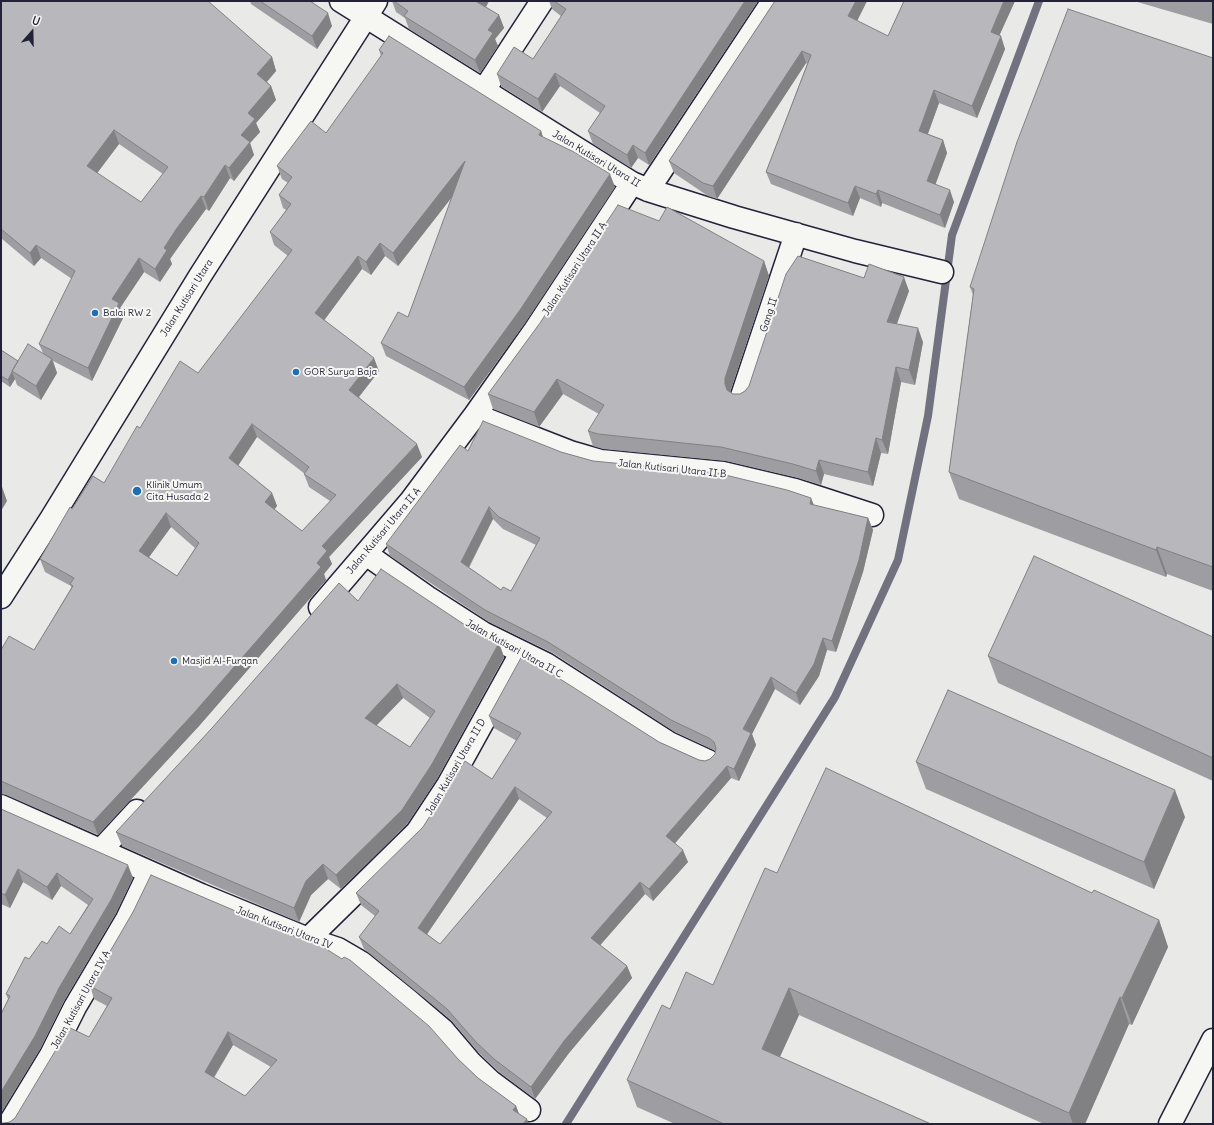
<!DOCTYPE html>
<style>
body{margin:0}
#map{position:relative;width:1214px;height:1125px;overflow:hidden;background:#e9e9e7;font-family:Delius,sans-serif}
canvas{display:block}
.frame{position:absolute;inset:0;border:2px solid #22223b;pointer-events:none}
.north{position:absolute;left:12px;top:12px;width:40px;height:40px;-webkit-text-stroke:3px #f6f6f2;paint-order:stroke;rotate:20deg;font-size:11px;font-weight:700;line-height:16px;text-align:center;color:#22223b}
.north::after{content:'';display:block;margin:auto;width:14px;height:18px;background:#22223b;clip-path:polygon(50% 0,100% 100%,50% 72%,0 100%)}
</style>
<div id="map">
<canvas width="1214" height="1125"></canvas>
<div class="frame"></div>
<div class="north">U</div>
</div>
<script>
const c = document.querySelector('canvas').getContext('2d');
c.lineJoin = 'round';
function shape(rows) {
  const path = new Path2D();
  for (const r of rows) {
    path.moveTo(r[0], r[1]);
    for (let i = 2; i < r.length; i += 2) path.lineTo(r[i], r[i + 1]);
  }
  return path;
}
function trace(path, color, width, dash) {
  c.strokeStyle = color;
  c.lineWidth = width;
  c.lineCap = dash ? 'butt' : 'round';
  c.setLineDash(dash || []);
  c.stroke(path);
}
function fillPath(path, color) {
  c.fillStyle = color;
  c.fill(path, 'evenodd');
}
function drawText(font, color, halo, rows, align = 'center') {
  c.font = font + ' Delius,sans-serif';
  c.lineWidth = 4;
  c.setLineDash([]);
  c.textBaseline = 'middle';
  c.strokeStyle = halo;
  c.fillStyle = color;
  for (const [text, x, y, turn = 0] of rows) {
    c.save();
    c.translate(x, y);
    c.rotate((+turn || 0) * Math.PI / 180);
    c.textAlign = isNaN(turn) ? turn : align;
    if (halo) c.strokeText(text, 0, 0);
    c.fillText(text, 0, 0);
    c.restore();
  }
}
trace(shape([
 [566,1124,835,697,898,560,928,416,952,235,1039,1]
]), '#71717f', 8);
const street = shape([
 [341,1,632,183,648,190,734,217,855,251,942,272],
 [484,90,542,1],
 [648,190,773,1],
 [742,396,796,234],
 [475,415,570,452,601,461,723,473,795,490,872,515],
 [366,554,427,597,483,633,546,664,669,743,708,761],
 [1,597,51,519,200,276,376,1],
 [320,607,410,502,475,415,535,330,632,183],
 [1,806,201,895,308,939,338,949,362,963,409,1001,443,1030,471,1063,490,1081,529,1110],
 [100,851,137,811],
 [308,939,417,832,448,785,521,653],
 [9,1124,51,1055,75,1007,127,919,149,873]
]);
const secondary = shape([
 [1170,1124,1213,1040]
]);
trace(street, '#22223b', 25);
trace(secondary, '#22223b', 25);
trace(street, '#f6f6f2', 22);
trace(secondary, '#f6f6f2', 22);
fillPath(shape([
 [1,1,272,57,276,71,267,82,271,86,276,100,256,123,260,132,250,143,254,155,234,181,230,178,209,211,206,209,182,242,170,259,172,264,160,282,144,272,120,308,124,316,92,381,53,361,57,373,41,400,17,385,15,379,10,387,1,381,1,350,18,361,43,353,39,344,72,279,41,258,34,266,1,238],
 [119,144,163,174,141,202,97,173],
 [250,1,311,1,311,2,332,26,317,49,251,4],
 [392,1,489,1,486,7,499,15,504,28,495,39,498,46,480,73,409,29,405,18,396,12],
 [549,1,758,1,649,165,638,158,631,168,593,144,588,131,600,113,560,86,542,112,501,86,497,74,533,59,561,16,552,9],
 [775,1,867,1,857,21,888,36,904,1,1015,1,999,36,1005,49,977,118,939,103,928,134,943,140,947,153,935,184,954,202,945,228,882,203,881,207,860,198,853,216,771,184,766,172,807,64,806,63,717,199,708,196,674,173,669,161],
 [1134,1,1213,1,1213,24],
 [379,50,541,131,543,137,615,187,525,323,469,400,386,356,381,343,408,317,452,197,398,266,385,256,371,275,362,269,324,320,379,371,359,397,422,457,329,557,332,564,324,574,326,580,199,726,98,835,6,795,1,794,1,650,34,650,71,588,71,586,45,572,40,559,72,509,104,483,140,428,198,373,288,256,274,245,270,232,286,210,283,208,279,195,288,183,282,179,277,166,326,133,381,56],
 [257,437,305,474,304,474,309,487,330,501,302,531,274,509,277,506,272,493,238,465],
 [171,527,195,548,177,576,149,557],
 [1213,58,1213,591,1167,574,1166,577,959,499,949,472,973,295,970,287],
 [764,261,769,276,730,392,733,394,740,394,745,391,864,278,909,291,897,324,923,342,915,385,901,382,888,454,881,453,873,486,824,474,821,485,798,478,726,461,603,449,593,446,588,431,599,414,563,394,539,427,493,409,488,394],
 [468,451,561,452,593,461,814,505,868,518,873,530,863,572,836,652,827,650,819,676,800,705,775,689,752,734,756,745,739,781,731,778,675,843,688,862,653,901,645,894,600,945,627,966,632,978,569,1053,535,1099,498,1071,480,1054,451,1020,364,949,359,937,375,916,361,905,356,893,492,779,517,741,494,728,489,716,659,742,699,760,705,761,710,759,715,754,715,751,714,750,675,732,553,653,489,622,390,556,386,544],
 [493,519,503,529,536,545,511,591,501,590,469,568],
 [519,799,547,818,440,944,427,934],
 [358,601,471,629,499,643,504,657,437,779,407,824,341,889,328,879,311,895,299,922,122,846,116,832],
 [403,698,430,718,410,747,376,726],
 [1213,637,1213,781,998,683,988,656],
 [916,762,1185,817,1154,889,926,789],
 [1,809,133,878,116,913,64,1001,40,1049,1,1113,1,1014,8,999,6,994,29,959,47,944,70,934,88,905,61,886,52,900,23,882,10,908,1,904],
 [777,873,1092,893,1159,920,1168,947,1132,1025,1129,1024,1085,1124,1044,1124,799,1015,780,1057,931,1124,675,1124,637,1107,627,1080,670,1009,713,985],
 [90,986,458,1059,478,1078,516,1106,519,1114,527,1119,528,1124,1,1124,10,1122,15,1118,89,1037,107,1006,94,999],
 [233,1045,271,1067,245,1096,214,1078]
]), '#9e9ea2');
fillPath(shape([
 [477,1,489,1,482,14,477,2],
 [745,1,758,1,649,165,645,153],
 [856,1,867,1,853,29,848,16],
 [1004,1,1015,1,995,45,991,32],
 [328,13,332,26,317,49,312,36],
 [499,15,504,28,495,39,498,46,480,73,475,60,488,30],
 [1001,36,1005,49,977,118,972,106],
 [802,51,806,63,717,199,713,186],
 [272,57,276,71,262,87,257,74],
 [555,73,560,86,542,112,538,99],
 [271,86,276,100,256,123,260,132,250,143,254,155,234,181,229,168,248,113],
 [934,90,939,103,924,144,919,131],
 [114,130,119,144,92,180,87,166],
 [541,131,545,144,539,135],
 [943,140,947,153,932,194,927,181],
 [633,145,638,158,631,168,627,155],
 [465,161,470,174,398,266,393,253],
 [225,165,230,178,209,211,204,197],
 [610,174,615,187,525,323,469,400,464,387],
 [855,186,860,198,853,216,848,203],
 [878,190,882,203,881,207,876,194],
 [950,190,954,202,945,228,940,215],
 [201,196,206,209,182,242,170,259,172,264,160,282,155,269,164,248,177,228],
 [380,243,385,256,371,275,366,262],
 [36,245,41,258,34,266,30,253],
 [358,256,362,269,320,326,315,313],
 [139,258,144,272,120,308,124,316,92,381,88,368,112,299],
 [764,261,769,276,730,392,730,398,725,384,725,378],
 [904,277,909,291,892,336,887,322],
 [918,328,923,342,915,385,909,370],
 [374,358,379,371,354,403,349,390],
 [52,359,57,373,41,400,36,386],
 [896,367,901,382,888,454,882,440],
 [12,372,15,379,10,387,8,380],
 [557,379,563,394,539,427,534,412],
 [252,424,257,437,234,472,229,458],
 [876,438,881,453,873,486,868,472],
 [417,444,422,457,329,557,332,564,324,574,326,580,199,726,98,835,93,822,317,563,322,546],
 [819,460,824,474,821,485,816,471],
 [1,484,7,501,1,511],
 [272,493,277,506,270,515,265,502],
 [811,498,816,510,810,504],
 [489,507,493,519,465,574,461,562],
 [166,513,171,527,144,564,139,551],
 [868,518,873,530,863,572,836,652,832,641],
 [1157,547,1167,574,1166,577,1156,550],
 [823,638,827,650,819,676,800,705,796,693],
 [499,643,504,657,437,779,407,824,341,889,336,875],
 [771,677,775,689,752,734,756,745,739,781,734,769,743,729],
 [397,684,403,698,370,732,365,718],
 [727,766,731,778,671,848,666,836],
 [515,787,519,799,423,940,418,928],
 [1175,790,1185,817,1154,889,1144,862],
 [683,850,688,862,653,901,649,889],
 [323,864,328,879,311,895,299,922,294,908,306,881],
 [128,865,133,878,116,913,64,1001,40,1049,1,1113,1,1092],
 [18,869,23,882,10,908,5,895],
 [57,873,61,886,52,900,47,887],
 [640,882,645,894,596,950,591,938],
 [1159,920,1168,947,1132,1025,1122,998],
 [627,966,632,978,569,1053,535,1099,531,1087,564,1041],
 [789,988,799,1015,771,1076,762,1049],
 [1120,997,1129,1024,1085,1124,1073,1124,1069,1113],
 [228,1032,233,1045,209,1085,205,1072],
 [516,1106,521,1119,513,1110],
 [527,1119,528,1124,523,1124]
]), '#818184');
const building = shape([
 [1,1,208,1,272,57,257,74,271,86,248,113,255,119,241,135,250,142,229,168,225,165,204,197,201,196,177,228,164,248,167,250,155,269,139,258,112,299,119,303,88,368,39,344,75,271,36,245,30,253,1,229,1,1],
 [114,130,168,167,141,202,87,166,114,130],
 [260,1,310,1,328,13,312,36,260,1],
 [394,1,477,1,477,2,499,15,488,30,493,33,475,60,404,16,408,11,394,1],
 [554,1,745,1,645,153,633,145,627,155,588,131,605,106,555,73,538,99,497,74,514,47,533,59,566,9,554,1],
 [775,1,856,1,848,16,888,36,904,1,1004,1,991,32,1001,36,972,106,934,90,919,131,943,140,927,181,950,190,940,215,878,190,876,194,855,186,848,203,766,172,811,55,802,51,713,186,703,183,669,161,775,1],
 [1068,9,1213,58,1213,567,1157,547,1156,550,949,472,974,289,970,287,1017,142,1068,9],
 [389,36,541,131,539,135,574,152,610,174,520,310,464,387,381,343,398,312,408,317,465,161,393,253,380,243,366,262,358,256,315,313,374,358,349,390,417,444,322,546,327,551,317,563,321,567,194,713,93,822,1,781,1,650,9,636,34,650,73,586,70,584,74,578,40,559,70,507,72,509,93,476,104,483,137,426,140,428,180,361,198,373,292,250,270,232,291,204,279,195,292,177,277,166,311,121,326,133,383,53,379,50,389,36],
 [252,424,309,467,304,474,336,495,302,531,265,502,272,493,229,458,252,424],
 [166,513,199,543,177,576,139,551,166,513],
 [618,205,659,221,667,207,764,261,725,378,725,384,727,390,733,394,740,394,745,391,749,386,786,274,798,256,864,278,869,264,904,277,887,322,918,328,909,370,896,367,882,440,876,438,868,472,819,460,816,471,793,464,721,447,598,434,588,431,604,405,557,379,534,412,488,394,540,323,618,205],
 [28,344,52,359,36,386,12,371,28,344],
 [1,350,18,361,12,371,12,372,8,380,1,376,1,350],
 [483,421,561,452,593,461,717,473,787,490,811,498,810,504,868,518,859,560,832,641,823,638,814,664,796,693,771,677,743,729,751,733,734,769,727,766,666,836,683,850,649,889,640,882,591,938,627,966,564,1041,531,1087,494,1059,476,1042,447,1009,359,937,379,911,356,893,423,827,465,761,492,779,521,733,489,716,522,656,535,663,659,742,699,760,705,761,710,759,715,754,716,748,714,742,709,738,671,720,548,642,485,610,386,544,460,445,468,451,483,421],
 [489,507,499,517,540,538,511,591,503,587,501,590,461,562,489,507],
 [515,787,552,812,440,944,418,928,515,787],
 [1034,556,1213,637,1213,758,988,656,1034,556],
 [381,569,471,629,499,643,432,764,402,810,336,875,323,864,306,881,294,908,116,832,212,728,339,583,358,601,381,569],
 [397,684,435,711,410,747,365,718,397,684],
 [948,690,1175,790,1144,862,916,762,948,690],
 [826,768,1092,893,1094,890,1159,920,1122,998,1120,997,1069,1113,789,988,762,1049,931,1124,724,1124,627,1080,662,1005,670,1009,686,972,713,985,765,868,777,873,826,768],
 [1,809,128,865,111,900,59,988,35,1036,1,1092,1,1014,10,996,6,994,25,957,29,959,42,941,47,944,59,926,70,934,93,899,57,873,47,887,18,869,5,895,1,893,1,809],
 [151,875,299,938,320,945,342,959,344,957,350,960,429,1026,458,1059,478,1078,516,1106,513,1110,527,1119,523,1124,1,1124,1,1123,4,1123,10,1122,15,1118,57,1048,68,1027,89,1037,112,998,90,986,133,912,151,875],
 [228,1032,277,1060,245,1096,205,1072,228,1032]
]);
fillPath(building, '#b8b8bc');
trace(building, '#818184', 1);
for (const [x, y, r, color] of [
 [95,313,4,"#1f6fb2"],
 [296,372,4,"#1f6fb2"],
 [137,491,5,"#1f6fb2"],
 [174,661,4,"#1f6fb2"]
]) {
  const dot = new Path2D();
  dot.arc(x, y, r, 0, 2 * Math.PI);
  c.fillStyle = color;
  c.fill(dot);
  trace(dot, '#f6f6f2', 1.5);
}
drawText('10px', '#22223b', '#f6f6f2', [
 ["Jalan Kutisari Utara II",596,159,31],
 ["Jalan Kutisari Utara II A",575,269,-57],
 ["Jalan Kutisari Utara",187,298,-58],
 ["Gang II",769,315,-72],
 ["Jalan Kutisari Utara II B",672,469,6],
 ["Jalan Kutisari Utara II A",384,531,-50],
 ["Jalan Kutisari Utara II C",514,649,29],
 ["Jalan Kutisari Utara II D",456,767,-60],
 ["Jalan Kutisari Utara IV",284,928,21],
 ["Jalan Kutisari Utara IV A",81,1000,-61]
]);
drawText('10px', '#22223b', '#f6f6f2', [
 ["Balai RW 2",103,313],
 ["GOR Surya Baja",304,372],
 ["Klinik Umum",146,485],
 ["Cita Husada 2",146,497],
 ["Masjid Al-Furqan",182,661]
], 'left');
</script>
